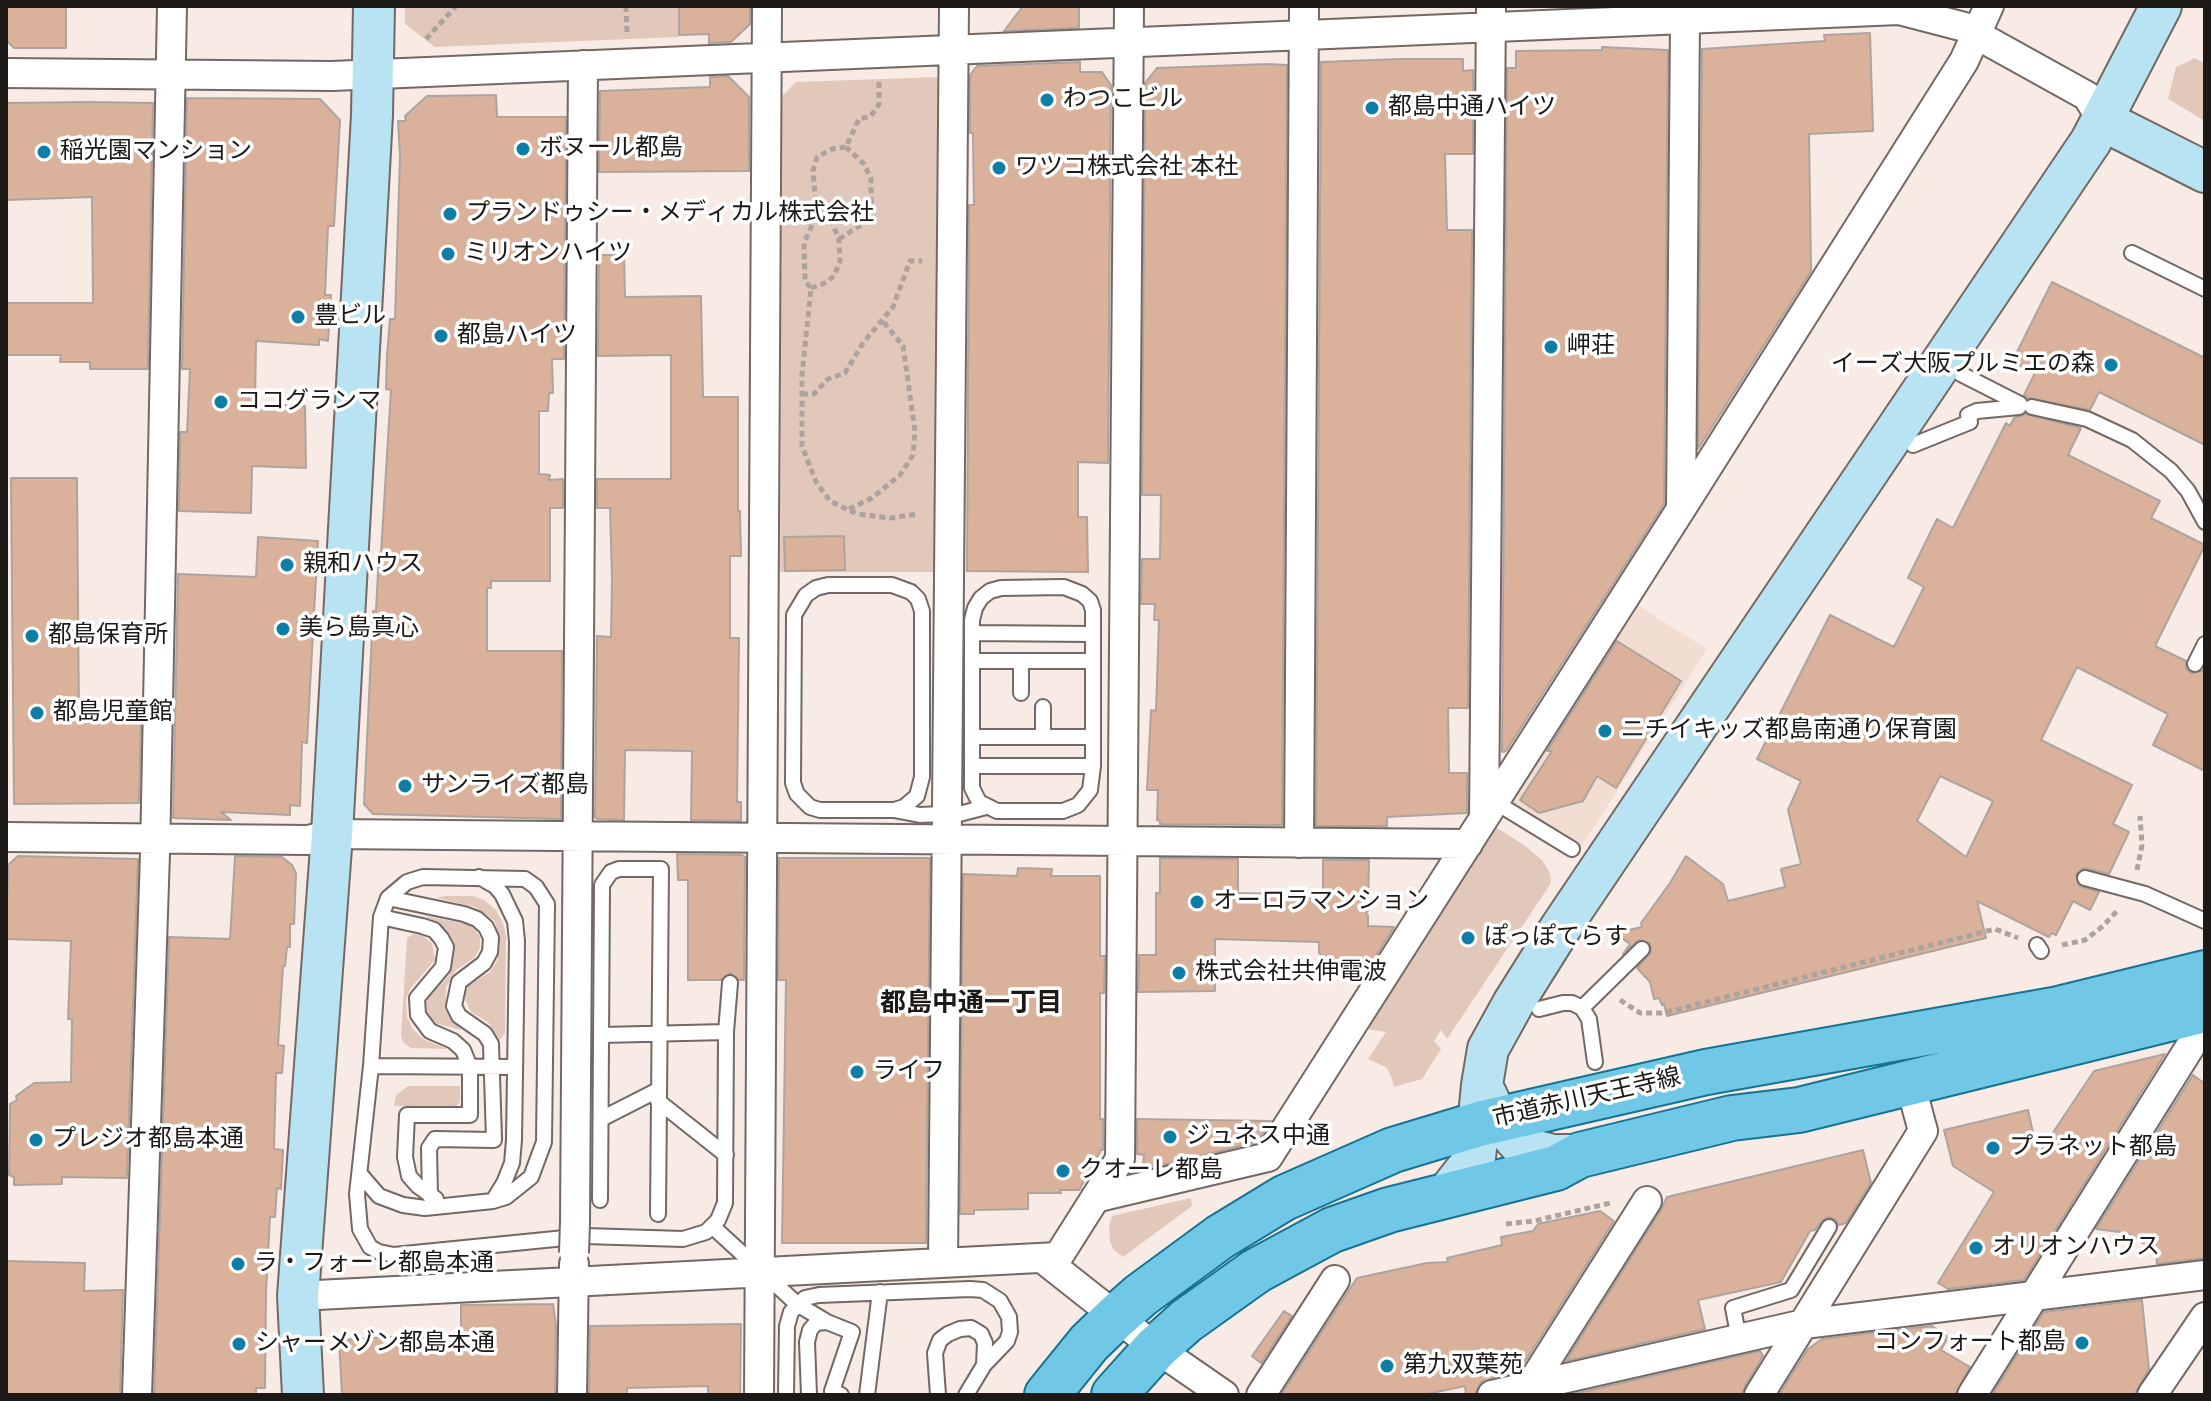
<!DOCTYPE html>
<meta charset="utf-8">
<style>
body{margin:0}
#map{position:relative;width:2211px;height:1401px;overflow:hidden;background:#f8ebe5;font-family:Jost,sans-serif}
canvas{display:block}
.frame{position:absolute;inset:0;border:8px solid #1d1917;pointer-events:none}
</style>
<div id="map">
<canvas width="2211" height="1401"></canvas>
<div class="frame"></div>
</div>
<script>
const c = document.querySelector('canvas').getContext('2d');
c.lineJoin = 'round';
function fillPath(path, color) {
  c.fillStyle = color;
  c.fill(path, 'evenodd');
}
function shape(rows) {
  const path = new Path2D();
  for (const r of rows) {
    path.moveTo(r[0], r[1]);
    for (let i = 2; i < r.length; i += 2) path.lineTo(r[i], r[i + 1]);
  }
  return path;
}
function trace(path, color, width, dash) {
  c.strokeStyle = color;
  c.lineWidth = width;
  c.lineCap = dash ? 'butt' : 'round';
  c.setLineDash(dash || []);
  c.stroke(path);
}
function drawText(font, color, halo, rows, align = 'center') {
  c.font = font + ' Jost,"Noto Sans JP",sans-serif';
  c.lineWidth = 7;
  c.setLineDash([]);
  c.textBaseline = 'middle';
  c.strokeStyle = halo;
  c.fillStyle = color;
  for (const [text, x, y, turn = 0] of rows) {
    c.save();
    c.translate(x, y);
    c.rotate((+turn || 0) * Math.PI / 180);
    c.textAlign = isNaN(turn) ? turn : align;
    if (halo) c.strokeText(text, 0, 0);
    c.fillText(text, 0, 0);
    c.restore();
  }
}
fillPath(shape([
 [1637,605,1707,649,1575,857,1502,812]
]), '#f1ddd2');
fillPath(shape([
 [405,6,678,6,678,37,435,47,405,24],
 [2195,58,2205,64,2205,121,2168,99,2176,67],
 [940,77,940,572,780,572,782,96,796,82],
 [1494,826,1524,845,1542,860,1550,873,1551,883,1447,1039,1441,1030,1434,1041,1441,1049,1422,1079,1394,1087,1391,1076,1386,1067,1368,1059,1386,1032,1365,1029],
 [444,896,473,896,484,900,496,910,503,923,506,935,505,1033,500,1040,488,1022,471,1012,464,997,468,986,490,972,497,961,500,943,495,921,475,907,437,898],
 [425,916,467,924,475,929,480,937,480,948,475,957,456,970,446,987,446,1011,461,1030,434,1023,426,1011,427,998,449,975,454,955,453,944,446,929],
 [413,934,421,935,432,943,435,960,410,989,406,999,407,1017,412,1028,423,1039,447,1049,411,1048,403,1042,401,1036,407,938],
 [408,1086,460,1086,460,1102,456,1106,394,1106,396,1095],
 [1191,1198,1192,1206,1123,1257,1113,1249,1110,1242,1109,1227,1112,1216]
]), '#e1c8ba');
const building = shape([
 [6,6,66,6,66,48,14,48,6,40,6,6],
 [679,6,750,6,750,24,731,42,709,43,709,34,679,35,679,6],
 [1023,6,1079,6,1079,28,1004,31,1023,6],
 [1870,33,1873,131,1809,134,1811,271,1698,449,1702,49,1825,41,1824,35,1870,33],
 [1602,47,1668,50,1664,504,1506,751,1502,752,1507,68,1516,68,1516,51,1602,50,1602,47],
 [1401,59,1463,59,1463,71,1473,70,1473,154,1445,154,1447,230,1472,230,1468,708,1448,708,1449,773,1467,773,1467,813,1387,817,1387,826,1316,826,1321,62,1401,59],
 [1080,62,1080,72,1102,72,1111,85,1108,463,1078,462,1078,517,1087,517,1088,572,967,571,969,205,974,205,973,133,970,133,970,75,977,66,1080,62],
 [1268,64,1287,65,1282,825,1160,824,1160,821,1157,820,1158,790,1147,790,1151,710,1156,711,1159,620,1154,620,1155,604,1141,604,1142,559,1160,559,1161,495,1142,495,1145,83,1157,68,1268,64],
 [728,76,749,97,749,171,599,172,600,91,710,87,710,77,728,76],
 [496,95,497,117,566,117,564,359,552,359,553,393,549,393,548,411,539,411,539,474,550,475,549,480,563,479,563,508,550,508,550,581,491,581,491,588,487,588,487,651,562,651,561,819,373,814,364,804,373,611,376,611,379,553,381,553,391,390,386,389,387,355,390,319,395,319,400,156,398,121,406,121,405,116,427,96,496,95],
 [187,98,320,99,340,120,334,226,328,226,325,295,331,295,328,341,319,339,319,345,256,341,255,404,305,406,306,468,252,466,251,513,179,511,180,432,187,432,190,369,182,369,187,98],
 [89,102,153,103,148,369,90,369,90,362,60,362,61,355,6,355,6,303,93,303,92,197,6,200,6,103,89,102],
 [599,255,624,255,625,297,701,296,703,397,738,397,738,511,740,511,741,556,730,556,730,638,739,638,737,802,741,802,741,821,691,820,692,751,625,750,624,820,597,819,595,817,597,636,611,637,612,580,610,508,597,508,597,479,671,479,671,355,598,356,599,255],
 [2052,282,2205,358,2205,445,2099,392,2090,410,2028,398,2024,395,2035,373,2012,362,2052,282],
 [2026,414,2081,428,2068,455,2160,501,2151,518,2205,545,2155,646,2186,661,2186,669,2191,673,2205,670,2205,771,2153,745,2168,714,2077,667,2041,740,2132,785,2113,824,2129,832,2109,874,2083,868,2076,875,2079,886,2099,892,2090,910,2073,901,2056,935,2052,933,2049,937,1977,901,1986,938,1667,1016,1664,1004,1662,1005,1659,998,1654,999,1650,982,1637,968,1651,952,1650,943,1639,940,1623,954,1630,944,1615,933,1642,927,1641,923,1670,883,1686,856,1723,884,1728,901,1785,887,1781,869,1801,864,1788,810,1801,781,1757,759,1830,615,1894,647,1924,587,1908,578,1937,519,1953,528,2006,423,2010,426,2014,418,2026,414],
 [1940,776,1993,801,1966,857,1917,821,1940,776],
 [11,478,77,478,79,721,141,721,139,803,14,804,11,478],
 [844,536,845,570,785,571,784,537,844,536],
 [258,537,318,541,307,743,302,742,300,806,290,805,290,815,221,812,231,820,173,818,178,574,256,577,258,537],
 [1617,641,1681,681,1616,788,1597,776,1583,801,1539,813,1520,800,1552,751,1547,751,1617,641],
 [677,854,742,855,745,857,744,980,739,980,730,973,721,980,688,980,688,880,678,880,677,854],
 [18,856,138,859,127,1178,62,1177,62,1184,14,1185,14,1177,9,1175,10,1104,17,1100,16,1096,34,1083,71,1082,72,1019,68,1019,71,941,6,939,8,865,18,856],
 [235,856,282,857,292,865,296,873,294,924,290,924,290,947,287,947,285,966,283,966,278,1045,284,1046,282,1073,276,1073,274,1149,283,1150,281,1189,277,1188,275,1217,270,1217,266,1292,265,1388,256,1388,256,1395,154,1395,169,937,230,939,235,856],
 [779,858,930,858,926,1243,782,1243,786,980,778,980,779,858],
 [1160,858,1238,859,1238,893,1323,895,1323,860,1369,860,1368,910,1366,914,1368,916,1368,926,1394,927,1367,970,1351,958,1341,970,1319,953,1319,942,1215,939,1215,991,1138,992,1139,955,1156,955,1156,893,1160,893,1160,858],
 [1018,868,1052,869,1051,876,1100,876,1100,956,1105,956,1104,993,1100,993,1100,1119,1103,1119,1103,1150,1101,1150,1079,1190,1060,1190,1061,1193,1028,1193,1028,1209,974,1210,974,1214,960,1214,963,874,1017,876,1018,868],
 [2165,1054,2024,1280,1948,1289,1938,1283,1994,1192,1953,1166,1944,1130,2028,1110,2038,1155,2094,1071,2165,1054],
 [2193,1075,2205,1084,2205,1258,2157,1264,2156,1252,2128,1233,2096,1229,2193,1075],
 [1137,1119,1271,1121,1257,1142,1150,1168,1143,1167,1144,1155,1137,1154,1137,1119],
 [1863,1150,1871,1183,1846,1223,1839,1225,1835,1219,1828,1217,1821,1221,1815,1230,1810,1231,1781,1282,1698,1300,1705,1329,1566,1361,1661,1210,1667,1197,1863,1150],
 [1600,1211,1614,1221,1519,1371,1481,1382,1475,1395,1466,1395,1465,1386,1423,1395,1281,1395,1357,1278,1427,1263,1448,1262,1447,1258,1502,1245,1501,1237,1533,1231,1538,1224,1600,1211],
 [6,1261,85,1263,84,1291,123,1290,120,1395,6,1395,6,1261],
 [2142,1300,2149,1369,2134,1395,1992,1395,2044,1312,2142,1300],
 [553,1304,556,1326,555,1395,342,1395,339,1340,461,1333,461,1305,553,1304],
 [1284,1311,1292,1316,1261,1363,1252,1356,1284,1311],
 [741,1324,740,1395,708,1395,708,1386,627,1388,627,1395,589,1395,590,1326,741,1324],
 [1932,1326,1948,1337,1941,1350,1970,1367,1955,1395,1779,1395,1808,1349,1822,1339,1886,1331,1891,1334,1893,1330,1932,1326],
 [1760,1351,1763,1356,1745,1386,1742,1395,1569,1395,1760,1351]
]);
fillPath(building, '#dab29c');
trace(building, '#aea39d', 2);
const lane = shape([
 [2132,253,2205,289],
 [1961,374,2020,404],
 [2032,407,2087,419,2132,440,2171,471,2188,491,2205,522],
 [1913,445,1970,422,1968,415,1977,411,2019,407],
 [828,585,892,585,911,592,918,599,922,611,922,777,917,796,904,807,894,810,820,810,810,807,797,794,793,783,794,615,806,595,816,588,828,585],
 [1064,587,1082,594,1090,601,1093,610,1093,766,1090,790,1078,805,1063,811,997,811,979,802,972,788,972,620,975,608,981,598,990,591,1001,588,1064,587],
 [972,633,1093,634],
 [972,661,1093,661],
 [2195,664,2205,644],
 [1021,693,1021,661],
 [1043,707,1043,737],
 [973,737,1092,737],
 [972,766,1093,766],
 [1495,802,1572,849],
 [894,810,920,815,941,814],
 [959,814,986,807],
 [479,877,495,886,502,894,515,921,517,941,514,1140,512,1163,504,1183,493,1201],
 [2085,878,2145,894,2205,921],
 [388,898,464,914,477,919,486,927,491,938,490,952,484,963,459,982,454,1006,459,1016,485,1034,491,1044,494,1140,435,1139,429,1148,430,1196],
 [381,917,422,926,434,930,441,938,446,947,443,967,417,998,418,1015,430,1031,453,1041,463,1050,470,1067,470,1115,407,1115,405,1157,409,1176,418,1186,436,1199],
 [2037,945,2041,951],
 [1582,1008,1642,949],
 [1539,1009,1563,1003,1572,1003,1582,1008,1589,1019,1595,1062],
 [602,1035,726,1032],
 [371,1066,514,1067],
 [658,1101,726,1155],
 [601,1119,658,1090],
 [360,1174,379,1196,403,1205,425,1208,493,1201,506,1197,531,1177,544,1142,547,904,536,887,525,879,423,877,407,882,388,898,381,917,371,1066,357,1194,360,1229,370,1247,379,1252,394,1255,585,1236,683,1239,706,1232,718,1220,725,1203,726,1032,730,983],
 [600,1200,602,885,611,872,619,869,661,869,658,1214],
 [712,1226,797,1304,827,1322],
 [1739,1339,1733,1308,1791,1290,1829,1227],
 [786,1395,787,1326,791,1312,805,1298,819,1295,970,1289,983,1290,1000,1301,1009,1317,1010,1332,1007,1341,984,1365,966,1395],
 [809,1395,807,1342,810,1330,816,1323,827,1322,852,1332,832,1391,841,1395],
 [867,1395,880,1292],
 [938,1395,935,1353,940,1340,948,1334,960,1329,971,1328,981,1334,985,1343,984,1365]
]);
const street = shape([
 [6,73,332,76,1899,10,1976,30,1986,40,2087,96,2102,120],
 [1681,509,1685,19],
 [1484,818,1491,6],
 [6,837,308,840,332,834,1468,844],
 [1299,843,1304,6],
 [1095,1198,1268,1157,1681,509,1964,61,1989,6],
 [575,1221,583,65],
 [1042,1258,1156,1348,1224,1395],
 [943,1262,954,6],
 [298,1296,1058,1257,1120,1159,1129,6],
 [1530,1386,1647,1201],
 [137,1395,155,853,172,6],
 [572,1395,574,1264],
 [759,1395,767,6],
 [1261,1395,1335,1280],
 [1492,1395,1804,1324,2205,1275],
 [1759,1395,1923,1131,1910,1083],
 [1972,1395,2205,1023],
 [2152,1395,2205,1317]
]);
const secondary = shape([
 [2102,120,2205,172],
 [1486,1094,1498,1120,1522,1147,1553,1155,1580,1155],
 [1446,1195,1475,1158,1482,1085,1488,1049,1514,1002,1561,927,2091,141,2161,6],
 [303,1395,298,1296,332,834,372,115,374,6]
]);
const primary = shape([
 [1047,1395,1089,1343,1116,1317,1141,1295,1220,1237,1284,1198,1393,1150,1479,1124,1706,1072,2054,1010,2205,973],
 [1114,1395,1156,1348,1186,1321,1256,1271,1332,1230,1389,1210,1556,1168,1580,1155,1732,1118,1799,1110,2205,1010]
]);
trace(lane, '#736863', 18);
trace(street, '#736863', 32);
trace(secondary, '#736863', 44);
trace(primary, '#167393', 48);
trace(shape([
 [626,6,627,34],
 [426,39,456,6],
 [879,82,879,104,871,116,859,119,846,147,832,149,817,157,813,171,816,206,812,225,804,243,805,281,811,288,802,375,802,446,816,482,830,501,857,514,890,518,918,514],
 [839,239,861,225,871,203,871,179,864,164,846,147],
 [811,288,823,284,834,276,840,262,839,239,832,223,816,206],
 [802,394,814,394,828,379,845,373,863,343,893,307,910,261,922,261],
 [849,509,872,498,900,475,913,455,915,431,903,346,882,320],
 [2137,870,2142,845,2140,816],
 [2062,945,2085,940,2103,926,2117,911],
 [1620,1000,1640,1013,1663,1013,1995,929,2018,938],
 [1506,1224,1534,1221,1610,1203]
]), '#ada39e', 5, [6, 4]);
trace(lane, '#fff', 14);
trace(street, '#fff', 28);
trace(secondary, '#b8e3f3', 40);
trace(primary, '#71c8e6', 44);
const streetBridge = shape([
 [574,1253,575,1221]
]);
trace(streetBridge, '#736863', 32, []);
trace(streetBridge, '#fff', 28);
for (const [x, y, r, color] of [
 [1047,100,8,"#0e7ea6"],
 [1372,108,8,"#0e7ea6"],
 [523,149,8,"#0e7ea6"],
 [44,152,8,"#0e7ea6"],
 [999,168,8,"#0e7ea6"],
 [450,214,8,"#0e7ea6"],
 [448,254,8,"#0e7ea6"],
 [298,317,8,"#0e7ea6"],
 [441,336,8,"#0e7ea6"],
 [1551,347,8,"#0e7ea6"],
 [2111,365,8,"#0e7ea6"],
 [221,402,8,"#0e7ea6"],
 [287,565,8,"#0e7ea6"],
 [283,629,8,"#0e7ea6"],
 [32,636,8,"#0e7ea6"],
 [37,713,8,"#0e7ea6"],
 [1605,731,8,"#0e7ea6"],
 [405,786,8,"#0e7ea6"],
 [1197,902,8,"#0e7ea6"],
 [1468,938,8,"#0e7ea6"],
 [1179,973,8,"#0e7ea6"],
 [857,1072,8,"#0e7ea6"],
 [1170,1137,8,"#0e7ea6"],
 [36,1140,8,"#0e7ea6"],
 [1993,1148,8,"#0e7ea6"],
 [1063,1171,8,"#0e7ea6"],
 [1976,1248,8,"#0e7ea6"],
 [238,1264,8,"#0e7ea6"],
 [2082,1343,8,"#0e7ea6"],
 [239,1344,8,"#0e7ea6"],
 [1387,1366,8,"#0e7ea6"]
]) {
  const dot = new Path2D();
  dot.arc(x, y, r, 0, 2 * Math.PI);
  c.fillStyle = color;
  c.fill(dot);
  trace(dot, '#fff', 3);
}
drawText('24px', '#1d1917', '#fff', [
 ["わつこビル",1063,100],
 ["都島中通ハイツ",1388,108],
 ["ボヌール都島",539,149],
 ["稲光園マンション",60,152],
 ["ワツコ株式会社 本社",1015,168],
 ["プランドゥシー・メディカル株式会社",466,214],
 ["ミリオンハイツ",464,254],
 ["豊ビル",314,317],
 ["都島ハイツ",457,336],
 ["岬荘",1567,347],
 ["イーズ大阪プルミエの森",2095,365,"right"],
 ["ココグランマ",237,402],
 ["親和ハウス",303,565],
 ["美ら島真心",299,629],
 ["都島保育所",48,636],
 ["都島児童館",53,713],
 ["ニチイキッズ都島南通り保育園",1621,731],
 ["サンライズ都島",421,786],
 ["オーロラマンション",1213,902],
 ["ぽっぽてらす",1484,938],
 ["株式会社共伸電波",1195,973],
 ["ライフ",873,1072],
 ["ジュネス中通",1186,1137],
 ["プレジオ都島本通",52,1140],
 ["プラネット都島",2009,1148],
 ["クオーレ都島",1079,1171],
 ["オリオンハウス",1992,1248],
 ["ラ・フォーレ都島本通",254,1264],
 ["コンフォート都島",2066,1343,"right"],
 ["シャーメゾン都島本通",255,1344],
 ["第九双葉苑",1403,1366]
], 'left');
drawText('24px', '#1d1917', '#fff', [
 ["市道赤川天王寺線",1587,1099,-13]
]);
drawText('bold 26px', '#1d1917', '#fff', [
 ["都島中通一丁目",971,1005]
]);
</script>
